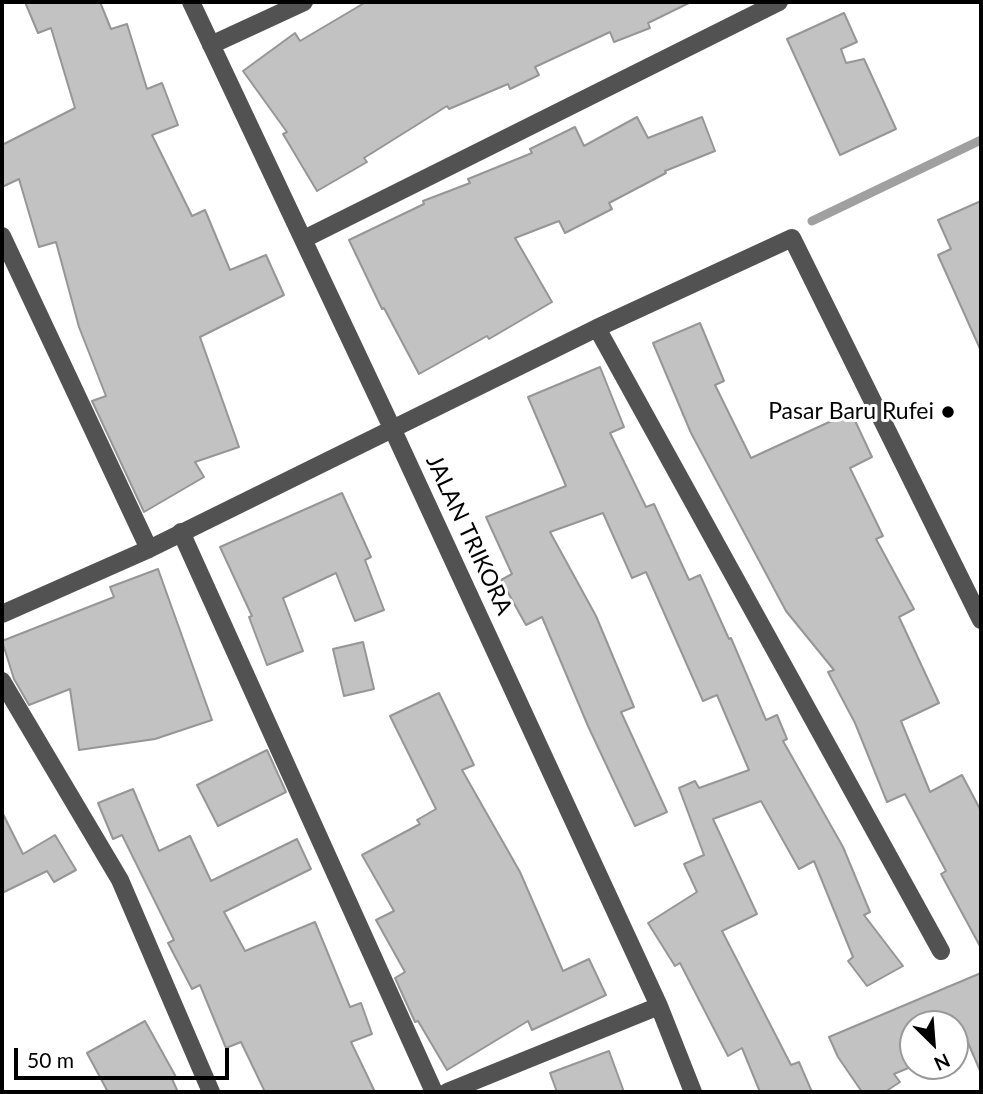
<!DOCTYPE html>
<style>
body{margin:0}
#map{position:relative;width:983px;height:1094px;overflow:hidden;background:#fff;font-family:Lato,sans-serif}
canvas{display:block}
.frame{position:absolute;inset:0;border:4px solid #000;pointer-events:none}
.north{position:absolute;left:899px;top:1010px;width:70px;height:70px;box-sizing:border-box;background:#fff;border:2px solid #999;border-radius:50%;rotate:155deg;font-size:19px;font-weight:700;line-height:28px;text-align:center;color:#000}
.north::after{content:'';display:block;margin:auto;width:24px;height:32px;background:#000;clip-path:polygon(50% 0,100% 100%,50% 72%,0 100%)}
.scale{position:absolute;left:14px;top:1048px;width:215px;height:32px;box-sizing:border-box;border:4px solid #000;border-top:0;padding-left:9px;font-size:21px;line-height:24px;white-space:nowrap;color:#000;-webkit-text-stroke:5px #fff;paint-order:stroke}
</style>
<div id="map">
<canvas width="983" height="1094"></canvas>
<div class="frame"></div>
<div class="north">N</div>
<div class="scale">50 m</div>
</div>
<script>
const c = document.querySelector('canvas').getContext('2d');
c.lineJoin = 'round';
function shape(rows) {
  const path = new Path2D();
  for (const r of rows) {
    path.moveTo(r[0], r[1]);
    for (let i = 2; i < r.length; i += 2) path.lineTo(r[i], r[i + 1]);
  }
  return path;
}
function trace(path, color, width, dash) {
  c.strokeStyle = color;
  c.lineWidth = width;
  c.lineCap = dash ? 'butt' : 'round';
  c.setLineDash(dash || []);
  c.stroke(path);
}
function fillPath(path, color) {
  c.fillStyle = color;
  c.fill(path, 'evenodd');
}
function drawText(font, color, halo, rows, align = 'center') {
  c.font = font + ' Lato,sans-serif';
  c.lineWidth = 6;
  c.setLineDash([]);
  c.textBaseline = 'middle';
  c.strokeStyle = halo;
  c.fillStyle = color;
  for (const [text, x, y, turn = 0] of rows) {
    c.save();
    c.translate(x, y);
    c.rotate((+turn || 0) * Math.PI / 180);
    c.textAlign = isNaN(turn) ? turn : align;
    if (halo) c.strokeText(text, 0, 0);
    c.fillText(text, 0, 0);
    c.restore();
  }
}
trace(shape([
 [812,221,981,140]
]), '#a0a0a0', 9);
const building = shape([
 [25,2,100,2,111,29,127,24,147,89,162,83,178,125,152,135,192,216,205,210,230,270,266,255,284,295,200,337,239,447,195,462,204,477,144,512,92,401,106,396,79,327,56,242,39,247,19,179,2,187,2,145,75,108,51,28,38,33,25,2],
 [366,2,691,2,648,23,650,28,614,42,610,32,535,67,539,75,510,89,508,84,449,109,447,106,364,158,367,162,317,191,283,134,287,132,243,71,295,33,300,41,366,2],
 [844,13,857,42,841,49,846,63,864,59,896,129,840,155,787,39,844,13],
 [637,117,648,138,702,117,715,151,665,171,666,173,609,203,612,209,565,233,559,221,515,238,552,302,489,339,487,336,419,374,384,308,382,309,349,240,424,204,423,201,470,183,468,179,532,153,530,149,575,127,584,146,637,117],
 [981,201,981,351,938,255,951,249,938,220,981,201],
 [700,323,724,381,715,385,751,458,851,412,872,457,850,468,883,536,876,539,914,609,899,617,939,703,901,721,930,792,962,775,981,811,981,948,941,874,946,871,905,794,887,802,855,723,828,672,834,670,786,611,691,433,653,343,700,323],
 [600,367,624,427,610,433,646,507,654,504,689,580,700,575,729,639,731,638,766,720,777,715,787,739,783,741,843,847,870,912,864,915,903,966,867,986,848,961,853,957,814,861,799,869,761,801,713,819,757,914,722,931,791,1065,799,1062,812,1092,760,1092,742,1048,728,1056,680,963,675,966,648,923,697,892,684,864,704,855,679,788,695,781,699,788,749,770,717,695,703,701,646,572,632,578,603,513,550,532,596,616,634,707,621,712,667,812,635,826,588,726,542,617,526,625,501,580,512,574,486,517,566,486,528,397,600,367],
 [342,493,371,557,365,560,384,610,355,621,336,573,283,598,303,651,267,665,249,617,252,616,220,547,342,493],
 [158,569,212,720,155,739,79,750,70,689,29,705,14,679,2,641,114,597,110,587,158,569],
 [363,642,374,689,344,696,333,649,363,642],
 [439,693,474,765,462,770,520,872,563,971,589,959,606,995,532,1030,528,1021,447,1070,418,1021,415,1022,395,978,405,972,376,920,394,911,362,855,420,824,417,820,436,809,390,716,439,693],
 [267,750,286,792,218,826,197,785,267,750],
 [133,789,159,851,190,836,211,881,297,839,311,869,224,912,245,951,315,922,350,1007,361,1003,372,1034,351,1042,375,1092,265,1092,241,1042,226,1048,200,985,192,989,168,943,174,940,122,835,113,839,98,803,133,789],
 [2,812,23,854,55,835,76,870,54,882,47,871,2,893,2,812],
 [981,973,981,1073,960,1024,913,1024,913,1066,894,1074,900,1082,885,1092,862,1092,838,1057,829,1037,981,973],
 [145,1021,176,1077,172,1079,178,1092,108,1092,87,1053,145,1021],
 [609,1051,624,1092,557,1092,550,1073,609,1051]
]);
fillPath(building, '#c2c2c2');
trace(building, '#969696', 2);
trace(shape([
 [191,2,392,428,659,1006,693,1092],
 [211,45,304,2],
 [2,236,149,549],
 [304,239,779,2],
 [597,328,941,951],
 [181,532,434,1092],
 [2,614,149,549,597,328,792,238,981,620],
 [2,681,120,880,211,1092],
 [447,1092,659,1006]
]), '#525252', 18);
for (const [x, y, r, color] of [
 [948,412,7,"#000"]
]) {
  const dot = new Path2D();
  dot.arc(x, y, r, 0, 2 * Math.PI);
  c.fillStyle = color;
  c.fill(dot);
  trace(dot, '#fff', 2.5);
}
drawText('23px', '#000', '#fff', [
 ["Pasar Baru Rufei",934,412]
], 'right');
drawText('23px', '#000', '#fff', [
 ["JALAN TRIKORA",469,535,65]
]);
</script>
